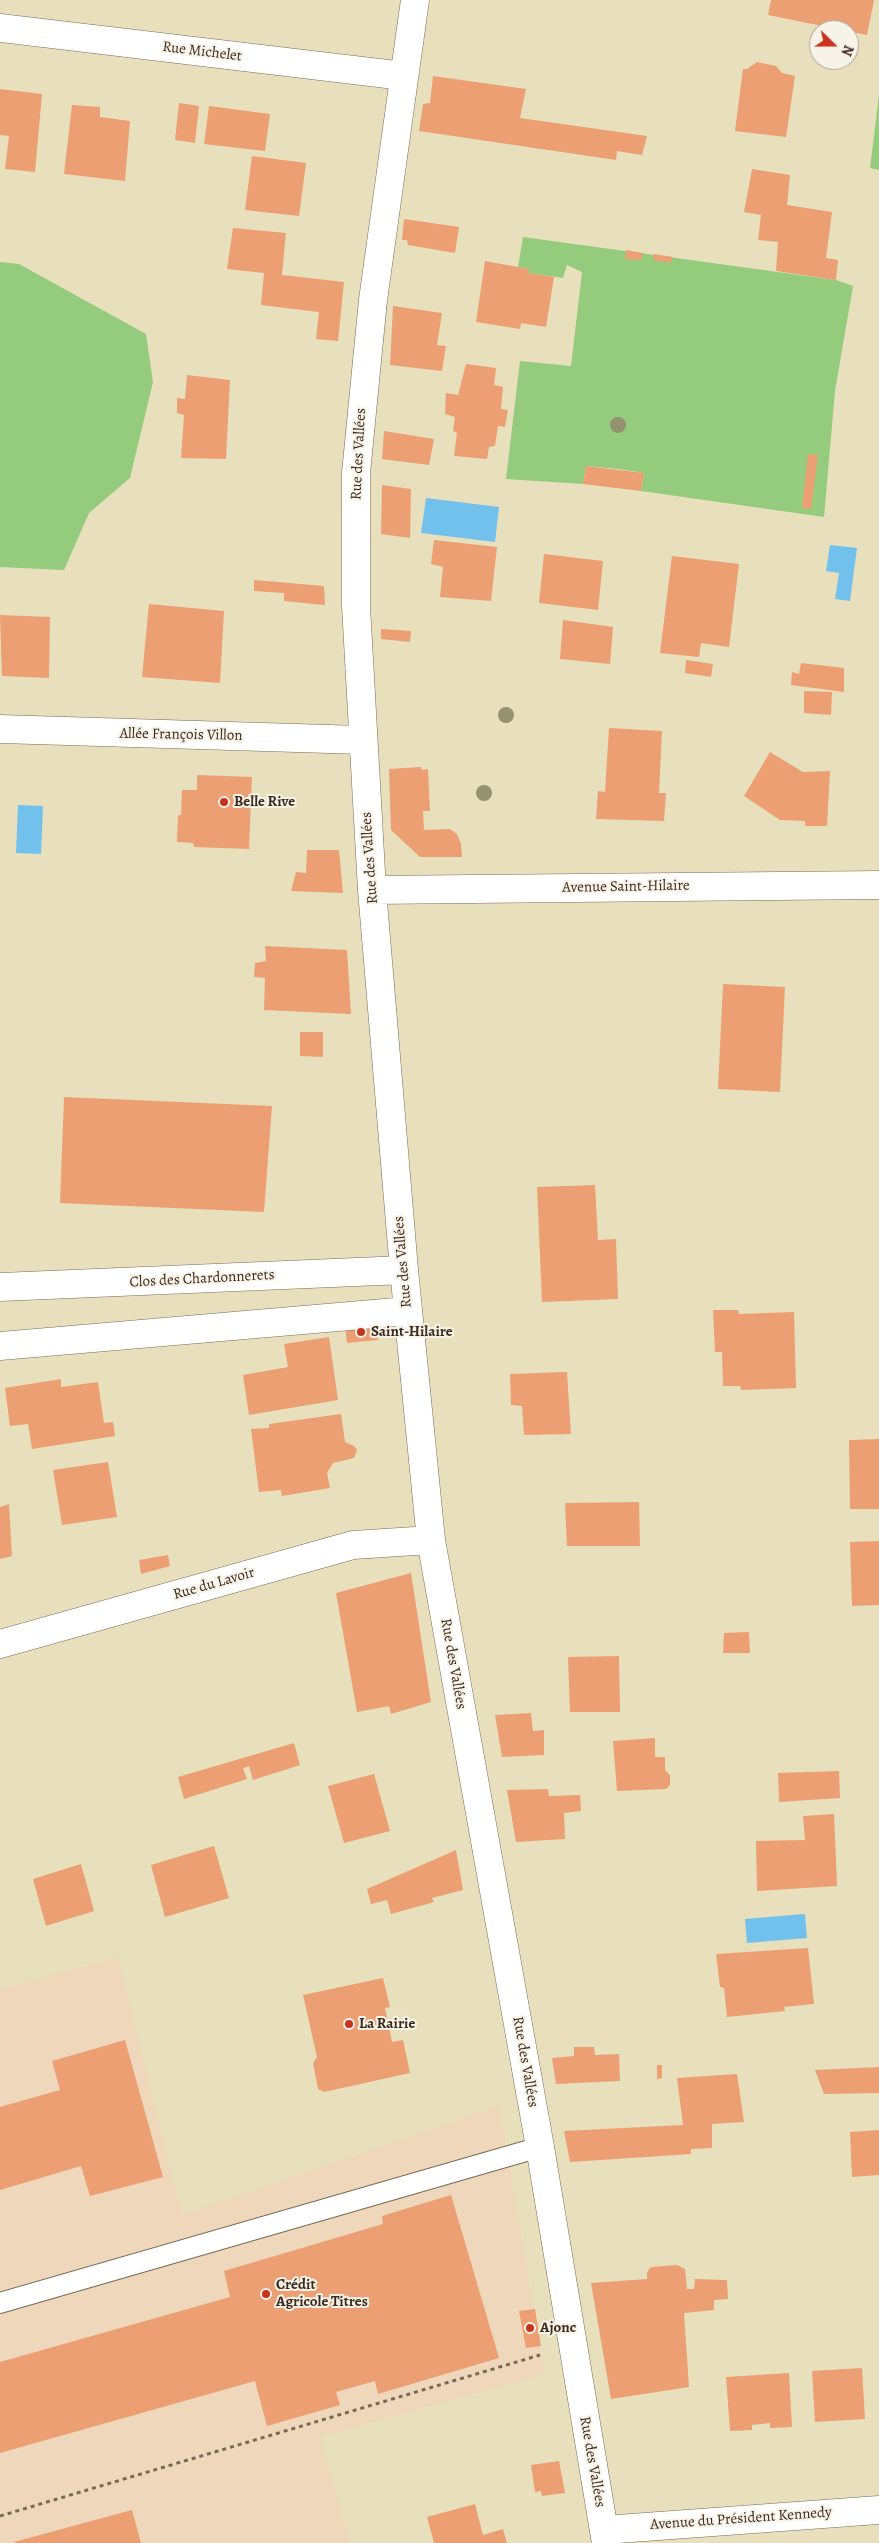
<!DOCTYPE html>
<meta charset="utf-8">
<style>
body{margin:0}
#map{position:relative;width:879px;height:2543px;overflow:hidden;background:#e8e0bc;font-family:Alegreya,serif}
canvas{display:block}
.north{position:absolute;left:809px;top:20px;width:50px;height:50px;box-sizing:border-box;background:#f7f3e8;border:1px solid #aca397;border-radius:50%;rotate:112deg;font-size:14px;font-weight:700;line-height:20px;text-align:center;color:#3b2a1e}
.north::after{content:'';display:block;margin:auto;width:18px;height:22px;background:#c8321e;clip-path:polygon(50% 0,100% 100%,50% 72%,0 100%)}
</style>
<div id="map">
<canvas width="879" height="2543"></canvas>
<div class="north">N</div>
</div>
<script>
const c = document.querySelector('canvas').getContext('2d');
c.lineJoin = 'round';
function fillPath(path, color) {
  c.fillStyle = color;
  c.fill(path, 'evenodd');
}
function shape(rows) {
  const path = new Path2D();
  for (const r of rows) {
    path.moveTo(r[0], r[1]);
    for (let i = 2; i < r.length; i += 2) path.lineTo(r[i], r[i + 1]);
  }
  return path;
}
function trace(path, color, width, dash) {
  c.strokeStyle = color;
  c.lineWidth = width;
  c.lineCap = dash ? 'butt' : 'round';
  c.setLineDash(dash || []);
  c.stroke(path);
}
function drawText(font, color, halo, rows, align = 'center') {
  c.font = font + ' Alegreya,serif';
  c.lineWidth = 4;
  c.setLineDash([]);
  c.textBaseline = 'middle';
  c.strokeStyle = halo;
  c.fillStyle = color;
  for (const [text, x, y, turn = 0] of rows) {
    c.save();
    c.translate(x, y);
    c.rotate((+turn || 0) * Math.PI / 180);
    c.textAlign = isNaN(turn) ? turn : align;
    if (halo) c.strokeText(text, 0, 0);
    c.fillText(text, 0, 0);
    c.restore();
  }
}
fillPath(shape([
 [118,1957,182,2215,499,2106,545,2374,320,2437,350,2543,0,2543,0,1990]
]), '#eed7bb');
fillPath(shape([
 [879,95,879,170,870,168],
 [523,237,836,280,853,286,835,391,824,517,641,491,644,473,619,469,586,466,583,484,506,479,520,361,571,366,582,272,567,265,563,278,528,273,529,269,518,267],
 [0,262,19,264,146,334,153,382,130,478,89,513,64,570,0,567]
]), '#94cb7d');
fillPath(shape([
 [426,498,499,507,495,542,421,533],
 [830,545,857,548,850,601,835,599,839,573,826,571],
 [18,805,43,806,41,854,16,853],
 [805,1914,807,1938,747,1943,745,1919]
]), '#71c1ec');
fillPath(shape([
 [771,0,874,0,867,35,768,15],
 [757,62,776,66,782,73,795,76,786,137,735,131,743,69,747,69],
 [433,76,526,89,520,118,647,136,642,155,617,151,616,160,419,131,423,104,430,103],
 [0,89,42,94,35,172,5,169,9,136,0,135],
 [179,103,199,106,195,143,175,140],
 [72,105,100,107,100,117,130,121,125,181,64,174],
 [209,106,270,114,265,151,204,144],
 [252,156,306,163,299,216,245,210],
 [752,169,790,175,787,205,832,212,826,258,838,260,836,280,776,271,778,242,758,240,761,215,744,212],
 [404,219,459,227,455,253,408,245,407,240,402,240],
 [233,228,286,233,282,275,344,282,338,341,316,339,319,312,261,305,264,273,227,269],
 [626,250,643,253,641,260,625,259],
 [654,254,673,257,670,263,653,260],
 [485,261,529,269,528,273,554,277,546,327,521,323,520,329,476,322],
 [393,306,442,313,437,345,446,346,442,371,390,365],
 [466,364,496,368,494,385,503,387,501,409,508,410,505,427,498,426,495,446,489,447,487,459,454,456,457,433,453,431,455,417,445,414,446,393,458,395],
 [187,375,230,380,226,459,181,458,184,415,177,413,177,398,185,399],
 [384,431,434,439,429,465,382,459],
 [808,454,818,455,811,509,802,508],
 [586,466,644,473,641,491,583,484],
 [382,485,411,489,410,538,381,534],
 [434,540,497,547,491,601,440,597,443,567,431,564],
 [544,554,603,561,598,610,539,603],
 [672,556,739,564,729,647,701,643,699,657,660,653],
 [254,580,324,586,325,605,284,601,284,593,254,591],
 [149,604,224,611,220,683,142,677],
 [0,615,50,617,49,678,2,676],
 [563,620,613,627,610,664,560,659],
 [381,629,411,631,410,642,381,639],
 [686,660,713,664,711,677,685,673],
 [801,663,844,668,844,692,791,685,792,672,799,674],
 [804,691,832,692,831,715,804,713],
 [609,728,662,731,659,793,666,793,664,821,596,819,598,791,605,792],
 [770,752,803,772,830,771,827,826,805,826,805,821,780,820,744,796],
 [421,767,422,770,428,769,430,811,423,811,424,830,450,829,457,834,461,844,462,857,420,857,391,830,389,769],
 [197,775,252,777,249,849,194,847,193,843,177,842,178,815,181,815,182,790,197,790],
 [307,850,339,850,343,893,291,891,296,872,306,873],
 [265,946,347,950,351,1014,264,1010,265,978,254,977,255,963,266,961],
 [723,984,785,987,780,1092,718,1089],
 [300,1032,323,1032,323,1057,300,1056],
 [64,1097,272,1106,264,1212,60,1203],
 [595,1185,598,1240,616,1239,618,1299,542,1302,537,1187],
 [713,1310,738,1310,739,1314,794,1312,796,1388,741,1390,740,1386,723,1386,722,1352,715,1352],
 [376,1322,378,1340,347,1343,345,1325],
 [329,1337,338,1400,249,1415,243,1375,288,1367,284,1344],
 [567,1372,571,1434,524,1435,522,1406,511,1405,510,1374],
 [61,1379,61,1387,98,1382,104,1423,113,1422,115,1436,32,1449,28,1424,10,1426,5,1388],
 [341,1414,345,1442,354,1446,357,1450,354,1458,333,1463,327,1473,330,1488,282,1496,281,1490,259,1492,251,1429,269,1428,269,1424],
 [879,1439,879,1509,850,1509,849,1440],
 [108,1462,117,1517,62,1525,53,1470],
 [639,1502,640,1546,567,1546,565,1503],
 [9,1504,12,1556,0,1559,0,1507],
 [879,1541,879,1605,852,1606,850,1542],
 [168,1555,170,1566,141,1574,139,1560],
 [411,1573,431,1702,391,1714,389,1706,357,1712,336,1593],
 [749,1632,750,1653,723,1653,724,1633],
 [619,1656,620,1712,570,1712,568,1657],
 [531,1713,533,1731,544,1730,544,1755,502,1757,495,1715],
 [655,1738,655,1757,665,1757,665,1770,670,1775,670,1785,666,1789,617,1791,613,1741],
 [294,1743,300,1765,253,1780,249,1766,243,1768,247,1779,184,1799,178,1777],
 [839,1771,840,1798,779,1802,778,1773],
 [374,1774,390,1831,344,1843,328,1786],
 [548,1789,549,1796,580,1795,581,1811,564,1813,565,1839,516,1842,507,1790],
 [834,1814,837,1886,757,1891,756,1841,805,1840,803,1816],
 [214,1846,229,1898,165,1917,151,1865],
 [456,1850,463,1890,432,1898,434,1902,391,1914,387,1900,371,1904,367,1889],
 [81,1864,94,1911,46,1926,33,1879],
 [808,1948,814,2004,784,2007,785,2011,727,2017,724,1988,720,1987,716,1954],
 [383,1978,390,2007,385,2008,392,2042,403,2040,410,2073,324,2092,318,2089,313,2063,317,2057,303,1995],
 [125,2040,163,2177,90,2196,81,2166,0,2190,0,2107,60,2090,52,2061],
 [574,2047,594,2047,595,2055,619,2054,620,2081,556,2084,552,2058,574,2056],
 [657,2065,662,2065,662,2078,657,2079],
 [879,2067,879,2093,824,2094,815,2070],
 [737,2074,744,2122,712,2124,712,2148,691,2149,691,2154,570,2162,564,2131,683,2125,677,2078],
 [879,2130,879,2175,852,2177,850,2132],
 [451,2195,499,2358,378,2394,375,2381,336,2392,340,2405,267,2426,255,2381,0,2453,0,2362,230,2297,224,2271,383,2224,382,2216],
 [677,2265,685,2269,687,2289,694,2289,695,2279,727,2280,728,2299,714,2300,714,2310,684,2313,689,2387,611,2399,591,2283,647,2279,647,2272,651,2267],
 [535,2309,541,2346,526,2348,519,2311],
 [862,2368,865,2419,815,2422,812,2371],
 [789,2373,792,2427,770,2428,770,2423,752,2425,752,2430,730,2431,726,2377],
 [559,2461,565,2493,542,2496,541,2491,535,2492,531,2465],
 [475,2504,483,2535,503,2529,507,2543,434,2543,427,2517],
 [132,2510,141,2543,15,2543,14,2542]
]), '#eb9f73');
const lane = shape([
 [0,2303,540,2147]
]);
const street = shape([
 [415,0,373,300,356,473,356,606,372,890,404,1270,431,1540,540,2147,606,2543],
 [0,28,404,76],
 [0,729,362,740],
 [372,890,879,885],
 [0,1287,404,1270],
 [0,1346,408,1311],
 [0,1644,353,1545,431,1540],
 [604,2530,879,2510]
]);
trace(lane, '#786a55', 22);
trace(street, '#786a55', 29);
trace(shape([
 [0,2516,540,2355]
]), '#786a55', 3, [4, 4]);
trace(lane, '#fff', 20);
trace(street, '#fff', 28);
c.fillStyle = '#959272';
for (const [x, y] of [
 [618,425],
 [506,715],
 [484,793]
]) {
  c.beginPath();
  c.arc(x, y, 8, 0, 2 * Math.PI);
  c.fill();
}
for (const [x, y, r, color] of [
 [224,802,5,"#c8321e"],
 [361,1332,5,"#c8321e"],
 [349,2024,5,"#c8321e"],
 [266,2294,5,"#c8321e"],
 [530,2328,5,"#c8321e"]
]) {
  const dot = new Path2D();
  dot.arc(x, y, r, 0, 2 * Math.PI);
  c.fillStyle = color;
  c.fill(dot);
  trace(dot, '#f7f3e8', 2);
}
drawText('15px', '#3b2a1e', '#f7f3e8', [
 ["Rue Michelet",202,52,7],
 ["Rue des Vallées",359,454,-87],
 ["Allée François Villon",181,735,1],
 ["Rue des Vallées",370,858,-94],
 ["Avenue Saint-Hilaire",626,887,-1],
 ["Rue des Vallées",403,1262,-95],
 ["Clos des Chardonnerets",202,1279,-3],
 ["Rue du Lavoir",214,1584,-16],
 ["Rue des Vallées",453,1664,80],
 ["Rue des Vallées",525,2062,80],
 ["Rue des Vallées",592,2462,80],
 ["Avenue du Président Kennedy",741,2519,-4]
]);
drawText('bold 15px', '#3b2a1e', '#f7f3e8', [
 ["Belle Rive",234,802],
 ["Saint-Hilaire",371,1332],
 ["La Rairie",359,2024],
 ["Crédit",276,2285],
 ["Agricole Titres",276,2302],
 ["Ajonc",540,2328]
], 'left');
</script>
